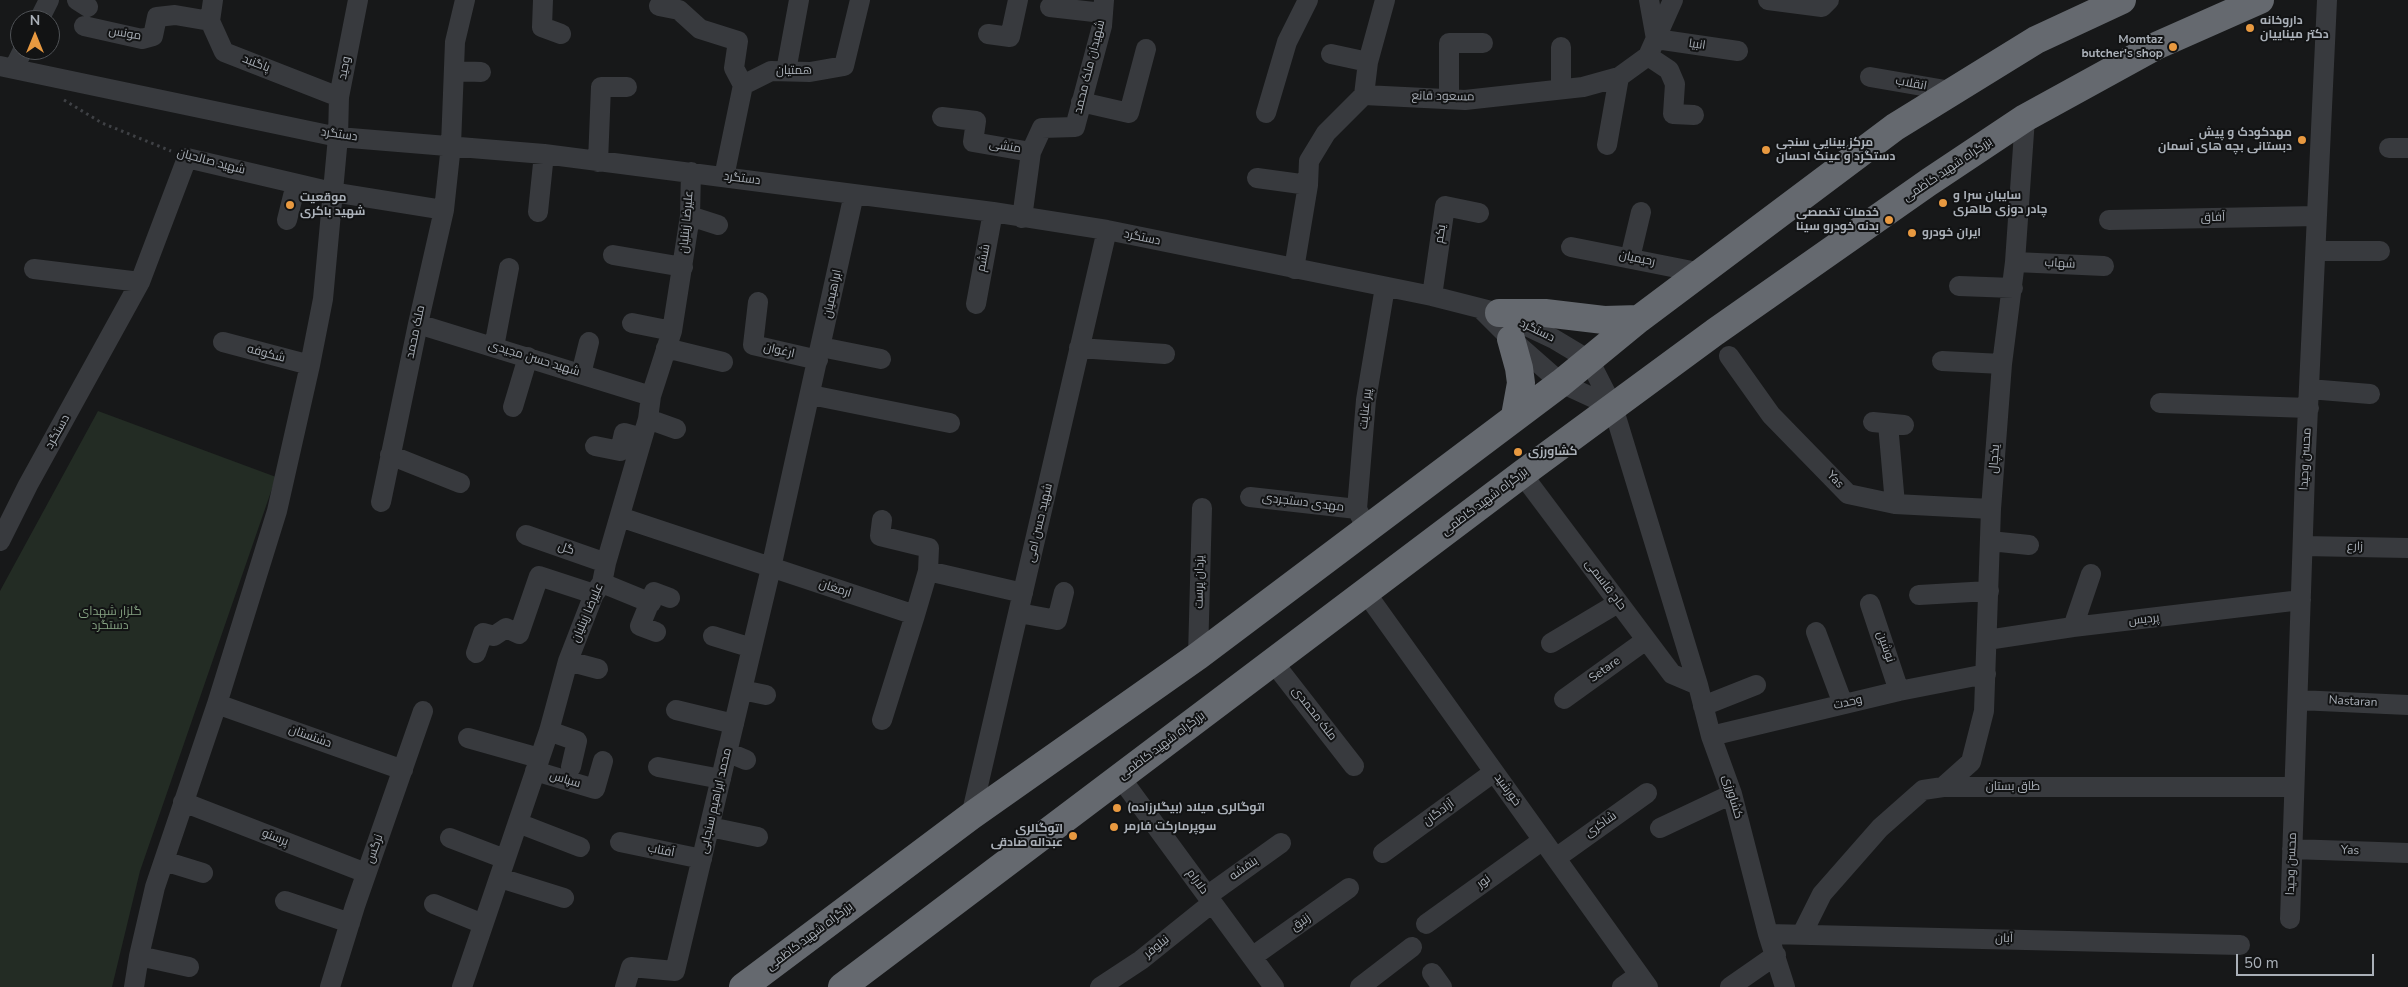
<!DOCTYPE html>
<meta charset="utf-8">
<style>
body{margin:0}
#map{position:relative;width:2408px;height:987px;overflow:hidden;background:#171819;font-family:"Nunito Sans",sans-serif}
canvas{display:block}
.north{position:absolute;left:10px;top:10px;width:50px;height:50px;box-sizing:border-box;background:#121314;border:1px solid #4f5256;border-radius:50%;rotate:0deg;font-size:14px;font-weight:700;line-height:20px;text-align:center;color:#aab0b8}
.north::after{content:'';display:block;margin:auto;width:18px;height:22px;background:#e89940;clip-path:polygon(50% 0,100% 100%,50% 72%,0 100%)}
.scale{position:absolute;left:2236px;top:954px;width:138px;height:22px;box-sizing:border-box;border:2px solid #aab0b8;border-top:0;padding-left:6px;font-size:15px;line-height:18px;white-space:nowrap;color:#aab0b8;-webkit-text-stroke:4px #121314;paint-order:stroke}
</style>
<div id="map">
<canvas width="2408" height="987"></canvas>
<div class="north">N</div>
<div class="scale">50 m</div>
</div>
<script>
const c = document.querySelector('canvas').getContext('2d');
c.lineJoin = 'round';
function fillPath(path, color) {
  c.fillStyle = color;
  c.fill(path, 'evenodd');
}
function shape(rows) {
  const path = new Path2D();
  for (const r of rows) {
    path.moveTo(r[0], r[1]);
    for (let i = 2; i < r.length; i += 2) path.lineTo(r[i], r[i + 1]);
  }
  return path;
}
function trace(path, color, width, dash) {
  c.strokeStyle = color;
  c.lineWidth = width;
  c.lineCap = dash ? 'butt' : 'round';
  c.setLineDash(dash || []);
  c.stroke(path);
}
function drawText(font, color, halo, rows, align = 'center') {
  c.font = font + ' "Nunito Sans",Cairo,sans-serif';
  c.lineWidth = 4;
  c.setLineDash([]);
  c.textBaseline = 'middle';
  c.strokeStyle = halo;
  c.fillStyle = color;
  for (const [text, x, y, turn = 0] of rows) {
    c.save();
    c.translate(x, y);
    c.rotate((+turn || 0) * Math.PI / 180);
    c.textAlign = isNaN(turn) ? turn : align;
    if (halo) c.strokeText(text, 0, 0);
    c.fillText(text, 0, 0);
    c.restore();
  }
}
fillPath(shape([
 [98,411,276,477,140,871,112,987,0,987,0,591]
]), '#232c24');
trace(shape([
 [64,100,102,123,171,151]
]), '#3f4145', 3, [2.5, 4]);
trace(shape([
 [77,0,88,7],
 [213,0,210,21,224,52,339,97],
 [543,0,542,27,561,34],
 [1649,0,1656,39,1738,51],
 [1768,0,1822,7,1829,0],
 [659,6,679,10,700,29,738,41,734,68,743,85],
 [1050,7,1103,13],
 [39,20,49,0],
 [84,26,142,39,153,36,157,17,175,15,210,21],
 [988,34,1010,37,1018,0],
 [1561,47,1561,89],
 [1331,54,1368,62],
 [1648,56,1669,70,1675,84,1673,114,1694,115],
 [0,66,338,137,544,154,993,212,1107,230,1432,296,1499,313,1554,339,1589,360,1613,407,1698,685,1711,736,1732,794,1768,934,1785,987],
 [14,68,23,50],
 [455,71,481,72],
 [786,71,799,0],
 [1870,77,1951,91],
 [1364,95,1368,62,1385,0],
 [1449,99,1449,43,1483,43],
 [1081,102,1129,113,1146,49],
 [1266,113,1287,42,1308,0],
 [942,117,976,121,973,142,1031,152],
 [1607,145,1619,77],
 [2389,148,2408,148],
 [598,162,601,87,627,87],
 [724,177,743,85,771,71,810,72,844,66,860,0],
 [1257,178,1308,185],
 [538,212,544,154],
 [690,216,718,225],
 [1022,218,1031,152,1042,128,1075,127,1102,26,1104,0],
 [287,220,296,184],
 [2109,220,2317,216],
 [1571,247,1702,273],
 [2316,251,2380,251],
 [613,255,683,267],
 [1630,258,1641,212],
 [2015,262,2104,266],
 [34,269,140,282],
 [1294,269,1308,185,1309,161,1326,133,1364,95,1465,100,1583,87,1619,77,1648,56,1673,0],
 [1959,286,2013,288],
 [1432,296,1445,206,1479,213],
 [758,302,753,345,818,360],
 [976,304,993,212],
 [1481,309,1511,339,1561,383,1613,407],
 [632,323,672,331],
 [418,324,651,396],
 [223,342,310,365],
 [494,347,509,268],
 [821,347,881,359],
 [666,348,723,362],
 [1079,348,1165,354],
 [1729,356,1771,415,1848,494,1895,504,1991,509],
 [1942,361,2002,364],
 [581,374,589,342],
 [2309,389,2370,394],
 [811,395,950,423],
 [2160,403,2309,408],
 [513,407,528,357],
 [648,419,676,429],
 [1873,422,1904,425],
 [1888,424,1895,504],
 [595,446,620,451,624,433,642,438],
 [390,455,460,483],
 [1522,474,1672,674,1698,685],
 [1250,497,1357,509],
 [381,502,418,324,444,210,451,145,455,42,465,0],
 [620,517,915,615,928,571,1023,593],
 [882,520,880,536,929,548,928,571],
 [1367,529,1357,509,1366,400,1385,287],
 [526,535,606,563],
 [0,541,28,485,140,282,187,158,332,192,444,210],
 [1990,541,2029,545],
 [2303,546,2408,548],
 [602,583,651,603],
 [1366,593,1648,987],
 [1919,595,1989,591],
 [1870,604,1899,691],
 [1019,613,1057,620,1064,592],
 [2073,627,2091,574],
 [656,632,640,626,654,592,670,598],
 [1816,632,1843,704],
 [713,636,752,648],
 [1987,640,2073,627,2301,600],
 [1551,643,1618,603],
 [476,653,483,633,494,636,506,628,519,634,539,576,594,594],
 [1198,656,1202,508],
 [568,661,598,669],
 [1273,662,1354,766],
 [742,690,766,695],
 [1564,699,1646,640],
 [2298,700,2408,705],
 [217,704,403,770],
 [1703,706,1756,685],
 [676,710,734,724],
 [882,720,915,615],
 [549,731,577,741,571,767],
 [1711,736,1899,691,1986,674],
 [468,738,539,758],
 [727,752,746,760],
 [658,767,721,779],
 [535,771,595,789,603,761],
 [1120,777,1274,987],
 [1943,787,1971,762,1984,711,1991,509,2002,364,2015,262,2025,118],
 [183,802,366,873],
 [971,816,1107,230],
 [518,823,580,847],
 [710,827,758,837],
 [1660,828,1732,794],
 [450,838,505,859],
 [620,842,702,859],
 [2292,849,2408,853],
 [1383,853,1494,772],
 [1556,858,1647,793],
 [164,861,203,873],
 [500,878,564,898],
 [1207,896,1281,843],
 [285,901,350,923],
 [434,904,483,924],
 [2290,919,2305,473,2327,0],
 [1426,924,1543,840],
 [1768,934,2240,945],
 [1802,934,1822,894,1880,828,1923,790,1943,787,2294,787],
 [139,956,189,967],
 [1252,957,1349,888],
 [1432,973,1442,987],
 [134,987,139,956,155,887,217,704,277,511,310,365,323,299,338,137,339,97,358,0],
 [330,987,355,906,423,711],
 [462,987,549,731,568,661,594,594,602,583,606,563,648,419,651,396,672,331,690,216,691,172],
 [625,987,631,967,675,971,771,568,854,194],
 [1100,987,1141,960,1212,903],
 [1360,987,1412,947],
 [1622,987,1639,975],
 [1730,987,1776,955]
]), '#383a3e', 20);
trace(shape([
 [1499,313,1545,313,1604,320,1639,319],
 [1511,339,1519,368,1521,383,1515,416],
 [743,987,971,816,1198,656,1561,383,1639,319,1895,127,2036,40,2122,0],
 [842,987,1522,474,1715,332,1929,182,2025,118,2156,46,2260,0]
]), '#65696f', 28);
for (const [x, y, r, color] of [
 [2250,28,5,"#e89940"],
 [2173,47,5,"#e89940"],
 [2302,140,5,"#e89940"],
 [1766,150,5,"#e89940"],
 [1943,203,5,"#e89940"],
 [290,205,5,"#e89940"],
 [1889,220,5,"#e89940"],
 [1912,233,5,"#e89940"],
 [1518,452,5,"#e89940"],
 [1117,808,5,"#e89940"],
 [1114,827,5,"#e89940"],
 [1073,836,5,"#e89940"]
]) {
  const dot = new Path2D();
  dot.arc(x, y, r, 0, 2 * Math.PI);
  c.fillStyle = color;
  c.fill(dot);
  trace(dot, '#121314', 2);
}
drawText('bold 12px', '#aab0b8', '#121314', [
 ["داروخانه",2260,21],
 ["دکتر میناییان",2260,35],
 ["Momtaz",2163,40,"right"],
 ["butcher's shop",2163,54,"right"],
 ["مهدکودک و پیش",2292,133,"right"],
 ["دبستانی بچه های آسمان",2292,147,"right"],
 ["مرکز بینایی سنجی",1776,143],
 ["دستگرد و عینک احسان",1776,157],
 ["سایبان سرا و",1953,196],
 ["چادر دوزی طاهری",1953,210],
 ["موقعیت",300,198],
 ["شهید باکری",300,212],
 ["خدمات تخصصی",1879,213,"right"],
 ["بدنه خودرو سینا",1879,227,"right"],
 ["ايران خودرو",1922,233],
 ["کشاورزی",1528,452],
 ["اتوگالری میلاد (بیگلرزاده)",1127,808],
 ["سوپرمارکت فارمر",1124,827],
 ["اتوگالری",1063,829,"right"],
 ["عبداله صادقی",1063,843,"right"]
], 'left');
drawText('12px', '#aab0b8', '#121314', [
 ["مونس",125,34,10],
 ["انبیا",1697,45,8],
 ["پاگنبد",256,64,21],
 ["شهیدان ملک محمد",1090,67,-76],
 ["وحید",345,68,-79],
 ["همتیان",794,71,-1],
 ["انقلاب",1911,84,10],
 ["مسعود قانع",1443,97,1],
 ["دستگرد",339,135,8],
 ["منشی",1005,147,9],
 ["شهید صالحیان",211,162,15],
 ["بزرگراه شهید کاظمی",1948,170,-34],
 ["دستگرد",742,179,7],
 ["آفاق",2213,218,-1],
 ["علیرضا زینلیان",687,222,-85],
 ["یکم",1441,234,-82],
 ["دستگرد",1142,238,12],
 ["ششم",984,258,-79],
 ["رحیمیان",1637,259,12],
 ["شهاب",2060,264,3],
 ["ابراهیمیان",833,294,-78],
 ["دستگرد",1537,331,26],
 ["ملک محمد",416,332,-78],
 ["ارغوان",779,351,13],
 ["شکوفه",266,354,15],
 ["شهید حسن مجیدی",534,359,17],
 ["پیر عنایت",1366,409,-84],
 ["دستگرد",58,432,-61],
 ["یخچال",1995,459,-86],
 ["محسن وحیدا",2306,459,-87],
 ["Yas",1835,480,46],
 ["بزرگراه شهید کاظمی",1485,502,-37],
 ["مهدی دستجردی",1303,503,7],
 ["شهید حسن امی",1040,523,-77],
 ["زارع",2355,547,1],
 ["گل",566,549,19],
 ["یزدان پرست",1200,582,-89],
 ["حاج قاسمی",1605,585,53],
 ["ارمغان",835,589,18],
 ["علیرضا زینلیان",588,613,-67],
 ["پردیس",2144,620,-6],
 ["نوشین",1885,647,71],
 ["Setare",1605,670,-36],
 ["Nastaran",2353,702,3],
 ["وحدت",1848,703,-13],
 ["ملک محمدی",1314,714,52],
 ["دشتستان",310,737,20],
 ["بزرگراه شهید کاظمی",1162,746,-37],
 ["سپاس",565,780,17],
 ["طاق بستان",2013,787],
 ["خورشید",1507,790,54],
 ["کشاورزی",1732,797,73],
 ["محمد ابراهیم سنجابی",716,801,-77],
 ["آزادگان",1439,813,-36],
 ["شاکری",1601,825,-35],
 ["پرستو",275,838,21],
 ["نرگس",375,849,-71],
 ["آفتاب",661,851,11],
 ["Yas",2350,851,2],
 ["محسن وحیدا",2292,864,-88],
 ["بنفشه",1244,869,-35],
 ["دلارام",1197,882,54],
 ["نور",1484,882,-36],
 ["زنبق",1301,923,-35],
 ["بزرگراه شهید کاظمی",810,937,-37],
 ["آبان",2004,939,1],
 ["نیلوفر",1157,947,-39]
]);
drawText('12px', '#85a282', '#121314', [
 ["گلزار شهدای",110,612],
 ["دستگرد",110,626]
]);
</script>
